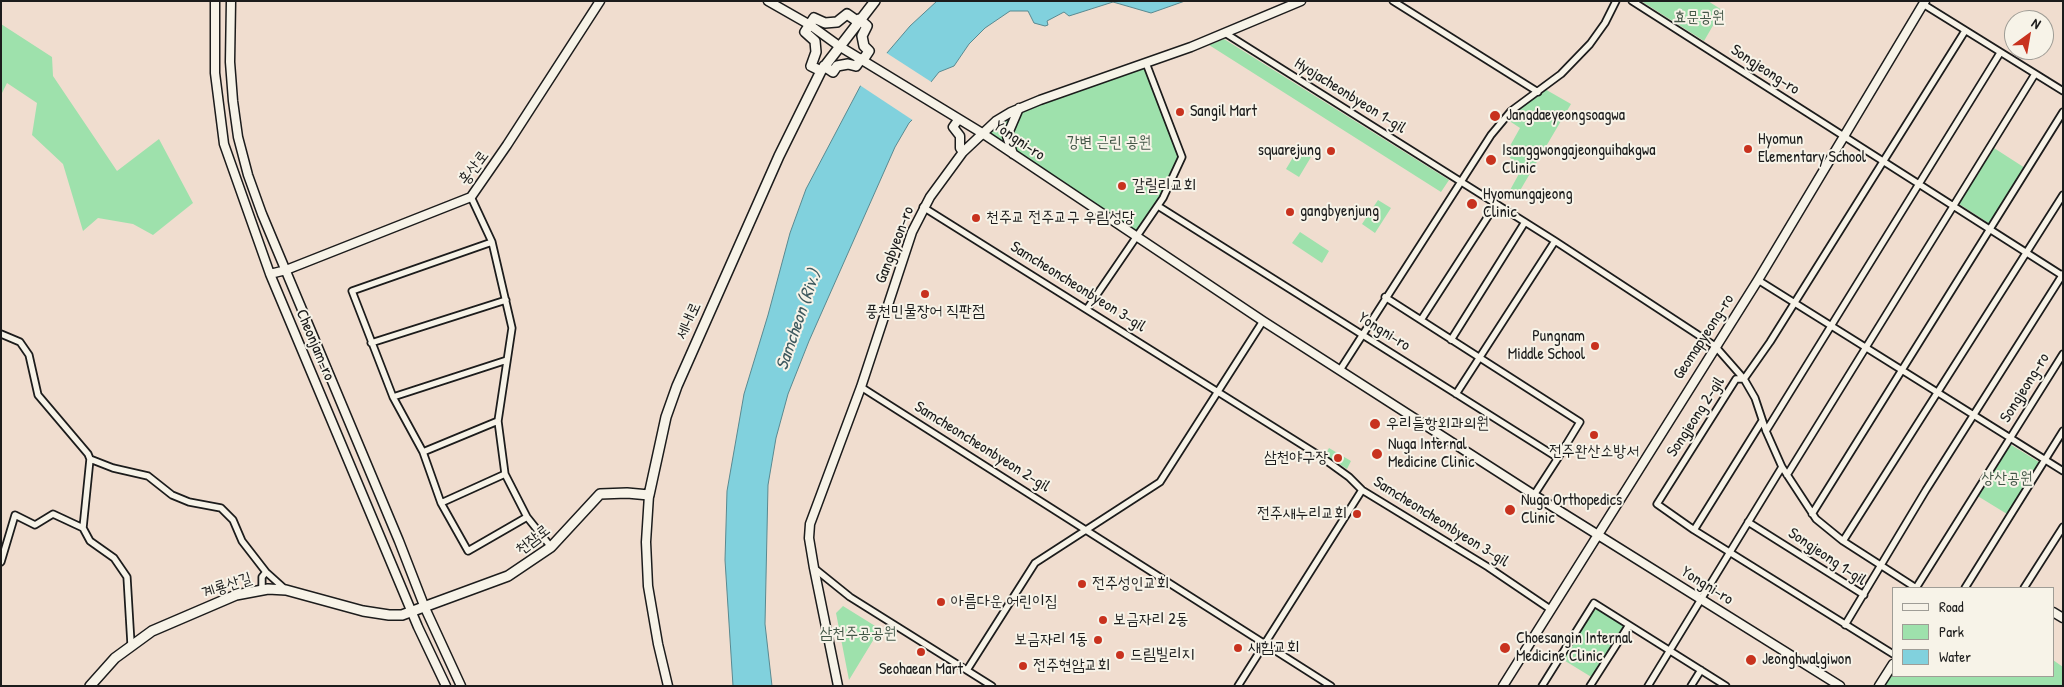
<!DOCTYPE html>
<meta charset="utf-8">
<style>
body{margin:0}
#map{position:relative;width:2064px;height:687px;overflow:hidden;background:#f0ddcf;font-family:"Patrick Hand",sans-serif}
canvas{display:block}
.frame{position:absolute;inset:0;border:2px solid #1c1c1c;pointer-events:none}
.legend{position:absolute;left:1892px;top:587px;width:162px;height:90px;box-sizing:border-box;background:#f7f3e8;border:1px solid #9f9d96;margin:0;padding:6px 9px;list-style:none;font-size:15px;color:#1c1c1c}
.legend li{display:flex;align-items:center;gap:10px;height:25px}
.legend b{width:25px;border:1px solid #9f9d96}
.north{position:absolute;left:2004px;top:10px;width:50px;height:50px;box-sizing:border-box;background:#f7f3e8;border:1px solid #9f9d96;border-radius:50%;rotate:32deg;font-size:14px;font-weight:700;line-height:20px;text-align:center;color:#1c1c1c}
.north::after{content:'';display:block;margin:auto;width:18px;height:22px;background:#c8321e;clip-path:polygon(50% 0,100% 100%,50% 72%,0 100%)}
</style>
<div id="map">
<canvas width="2064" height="687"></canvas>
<div class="frame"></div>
<ul class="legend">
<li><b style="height:6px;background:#f7f3e8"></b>Road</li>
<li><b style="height:14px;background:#9ee1ac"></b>Park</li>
<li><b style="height:14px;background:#81d1dd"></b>Water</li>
</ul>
<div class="north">N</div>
</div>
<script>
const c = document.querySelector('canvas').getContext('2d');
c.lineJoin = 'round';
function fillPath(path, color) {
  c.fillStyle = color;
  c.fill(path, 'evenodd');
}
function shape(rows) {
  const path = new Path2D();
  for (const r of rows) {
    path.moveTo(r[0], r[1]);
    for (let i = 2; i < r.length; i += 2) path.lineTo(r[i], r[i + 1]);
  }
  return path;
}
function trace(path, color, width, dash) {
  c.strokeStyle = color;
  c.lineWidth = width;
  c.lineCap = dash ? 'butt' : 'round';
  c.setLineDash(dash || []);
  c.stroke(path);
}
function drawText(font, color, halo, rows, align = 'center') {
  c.font = font + ' "Patrick Hand","Poor Story",sans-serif';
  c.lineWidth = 4;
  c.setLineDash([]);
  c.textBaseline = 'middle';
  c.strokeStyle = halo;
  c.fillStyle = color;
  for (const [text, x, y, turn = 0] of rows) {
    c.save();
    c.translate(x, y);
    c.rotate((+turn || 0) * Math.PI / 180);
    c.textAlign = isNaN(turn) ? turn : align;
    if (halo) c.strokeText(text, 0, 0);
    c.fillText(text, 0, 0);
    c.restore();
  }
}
fillPath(shape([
 [1641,1,1708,1,1722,10,1704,41],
 [1,24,52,57,53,76,117,171,159,139,193,203,153,235,133,224,98,218,83,231,63,164,32,135,37,103,7,83,1,95],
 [1224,39,1449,180,1441,192,1209,45],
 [1146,63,1182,157,1167,189,1137,237,982,133,1011,112],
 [1543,88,1571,104,1515,199,1509,192,1521,170,1506,153,1520,128,1505,118],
 [1994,148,2025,168,1990,224,1959,204],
 [1298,149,1311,157,1299,177,1286,169],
 [1378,200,1391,208,1375,233,1362,224],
 [1300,232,1329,251,1322,263,1292,243],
 [2008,443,2039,462,2007,514,1976,495],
 [1329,448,1351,461,1347,469,1325,455],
 [843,606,880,629,849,680,836,613],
 [1599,609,1622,624,1624,628,1593,678,1562,659,1593,611],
 [2053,660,2063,667,2063,686,1880,686,1893,666,1893,676,2053,676]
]), '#9ee1ac');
const water = shape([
 [937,1,1185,1,1151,13,1113,2,1069,16,1064,12,1047,21,1048,25,1045,26,1034,23,1028,11,1010,11,985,28,969,44,954,66,939,72,931,82,930,102,909,123,895,147,809,341,788,394,776,438,768,485,765,624,772,686,733,686,725,560,727,491,744,394,768,315,790,233,806,189,863,81,910,26,937,1]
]);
fillPath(water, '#81d1dd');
trace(water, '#598990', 1);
fillPath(shape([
 [885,52,933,83,933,103,914,121,858,84]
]), '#f0ddcf');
const minor = shape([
 [1393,1,1538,92],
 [1632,1,2063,276],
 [1923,4,2063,91],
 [1225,33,1555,241,1715,346,1744,379,1755,398,1766,431,1782,467,1816,519,1843,541,1916,588],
 [471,197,492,242,512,328,498,421,505,474,527,517,551,547],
 [1158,206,1558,458,1534,495],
 [923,207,1320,456,1349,477,1362,490,1488,567,1550,609],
 [492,242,352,291,393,397,423,452,441,503,468,551,527,517],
 [1758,280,2063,471],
 [1385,297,1580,422,1558,458],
 [1087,309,1163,198,1182,157,1146,63],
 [1421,320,1496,204],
 [1,334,20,342,29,355,38,395,88,454,90,459,83,528,90,541,114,558,127,577,131,644],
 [1451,340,1525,222],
 [371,343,506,300],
 [1340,370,1491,135,1511,111,1561,74,1590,44,1605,23,1616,1],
 [861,387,1331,686],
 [1456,394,1555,241],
 [393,397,507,360],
 [1766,431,2000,53],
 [423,452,498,421],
 [90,459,113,468,148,476,172,495,189,502,221,508,233,520,242,541,266,572,286,590],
 [1787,475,2035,74],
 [441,503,505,474],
 [1812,514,2063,112],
 [1748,522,1864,595],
 [1694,530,1762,421],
 [1843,541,2063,195],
 [1,562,15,515,35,525,53,514,83,528],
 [814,568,850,597,992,686],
 [1916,588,2063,354],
 [1965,588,2063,431],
 [2024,588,2063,527],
 [262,590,262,577,266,572],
 [1845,625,1926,490,2063,274],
 [1893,654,1694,530,1657,504,1736,379,1744,379,1770,342,1965,31],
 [967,670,1035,563,1160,482,1263,321],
 [1238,686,1362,490],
 [1542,686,1594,603,1726,686],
 [1590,686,1629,625],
 [1648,686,1782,467],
 [1691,686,1701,670]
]);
const tertiary = shape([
 [215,1,215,73,224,144,270,274,418,627,446,686],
 [231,1,230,62,233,101,238,137,248,175,262,214,399,541,425,608,461,686],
 [768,1,810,25,839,46,982,133,1263,321,1534,495,1840,686],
 [958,120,953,127,960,136,960,148,963,152],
 [1013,154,1007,136,1019,108],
 [270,274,286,270,471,197,507,145,600,1],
 [649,495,646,542,648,586,658,644,668,686],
 [2053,612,2063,618],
 [838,686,814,568,809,538,810,524,861,387,912,232,930,197,963,152,996,121,1011,112,1040,100,1191,47,1301,1],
 [1503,686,1758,280,1925,1],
 [1879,686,1893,664]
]);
const secondary = shape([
 [859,19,867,26,862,36,864,46,869,51,863,60],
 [824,66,833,72,837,66,848,64,856,66,861,59],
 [821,71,811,66,816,52,815,41,805,32,814,18,825,23,837,22,847,14,857,21],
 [90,686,115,658,152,631,236,595,268,589,286,590,363,611,389,615,402,615,508,576,551,547,600,494,627,493,649,495,666,417,677,386,779,156,821,71,875,1]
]);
trace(minor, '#1c1c1c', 9);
trace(tertiary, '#1c1c1c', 11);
trace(secondary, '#1c1c1c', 12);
trace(minor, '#f7f3e8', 5.5);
trace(tertiary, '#f7f3e8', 8);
trace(secondary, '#f7f3e8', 9);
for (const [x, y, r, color] of [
 [1180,112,5,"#c8321e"],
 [1495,116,6,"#c8321e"],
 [1748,149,5,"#c8321e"],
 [1331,151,5,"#c8321e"],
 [1491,160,6,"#c8321e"],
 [1122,186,5,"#c8321e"],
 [1472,204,6,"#c8321e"],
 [1290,212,5,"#c8321e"],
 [976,218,5,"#c8321e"],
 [925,294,5,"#c8321e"],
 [1595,346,5,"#c8321e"],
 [1375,424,6,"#c8321e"],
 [1594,435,5,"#c8321e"],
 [1377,454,6,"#c8321e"],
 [1338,458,5,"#c8321e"],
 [1510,510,6,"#c8321e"],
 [1357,514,5,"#c8321e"],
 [1082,584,5,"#c8321e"],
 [941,602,5,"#c8321e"],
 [1103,620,5,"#c8321e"],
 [1098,640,5,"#c8321e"],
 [1238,648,5,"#c8321e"],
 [1505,648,6,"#c8321e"],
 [921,652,5,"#c8321e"],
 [1120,655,5,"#c8321e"],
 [1751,660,6,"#c8321e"],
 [1023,666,5,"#c8321e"]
]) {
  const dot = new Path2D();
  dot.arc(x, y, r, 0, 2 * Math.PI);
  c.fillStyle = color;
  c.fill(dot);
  trace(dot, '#f7f3e8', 2);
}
drawText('16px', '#435747', '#f7f3e8', [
 ["효문공원",1699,18],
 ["강변 근린 공원",1109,143],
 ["상산공원",2007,479],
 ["삼천주공공원",858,634]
]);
drawText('16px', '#1c1c1c', '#f7f3e8', [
 ["Songjeong-ro",1765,70,33],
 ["Hyojacheonbyeon 1-gil",1350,96,32],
 ["Yongni-ro",1019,141,34],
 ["홍산로",474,168,-53],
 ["Gangbyeon-ro",895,245,-69],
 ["Samcheoncheonbyeon 3-gil",1078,287,32],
 ["세내로",689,321,-66],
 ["Yongni-ro",1384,332,32],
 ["Geomapyeong-ro",1704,337,-57],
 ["Cheonjam-ro",315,345,67],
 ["Songjeong-ro",2025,388,-58],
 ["Songjeong 2-gil",1696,417,-57],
 ["Samcheoncheonbyeon 2-gil",982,447,32],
 ["Samcheoncheonbyeon 3-gil",1441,522,32],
 ["천잠로",533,540,-38],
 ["Songjeong 1-gil",1827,557,34],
 ["계룡산길",227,586,-18],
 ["Yongni-ro",1707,586,32]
]);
drawText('16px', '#1c1c1c', '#f7f3e8', [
 ["Sangil Mart",1190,112],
 ["Jangdaeyeongsoagwa",1506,116],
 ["Hyomun",1758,140],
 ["Elementary School",1758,158],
 ["squarejung",1321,151,"right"],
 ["Isanggwongajeonguihakgwa",1502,151],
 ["Clinic",1502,169],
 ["갈릴리교회",1132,186],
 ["Hyomungajeong",1483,195],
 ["Clinic",1483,213],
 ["gangbyenjung",1300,212],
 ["천주교 전주교구 우림성당",986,218],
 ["풍천민물장어 직판점",925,312,"center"],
 ["Pungnam",1585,337,"right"],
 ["Middle School",1585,355,"right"],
 ["우리들항외과의원",1386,424],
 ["Nuga Internal",1388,445],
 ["Medicine Clinic",1388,463],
 ["전주완산소방서",1594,452,"center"],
 ["삼천야구장",1328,458,"right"],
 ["Nuga Orthopedics",1521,501],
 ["Clinic",1521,519],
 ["전주새누리교회",1347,514,"right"],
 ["전주성인교회",1092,584],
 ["아름다운 어린이집",951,602],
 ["보금자리 2동",1113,620],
 ["Choesangin Internal",1516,639],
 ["Medicine Clinic",1516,657],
 ["보금자리 1동",1088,640,"right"],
 ["새힘교회",1248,648],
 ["드림빌리지",1130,655],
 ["Jeonghwalgiwon",1762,660],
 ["전주현암교회",1033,666],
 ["Seohaean Mart",921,670,"center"]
], 'left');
drawText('italic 18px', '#3f5b60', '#f7f3e8', [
 ["Samcheon (Riv.)",799,320,-71]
]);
</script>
